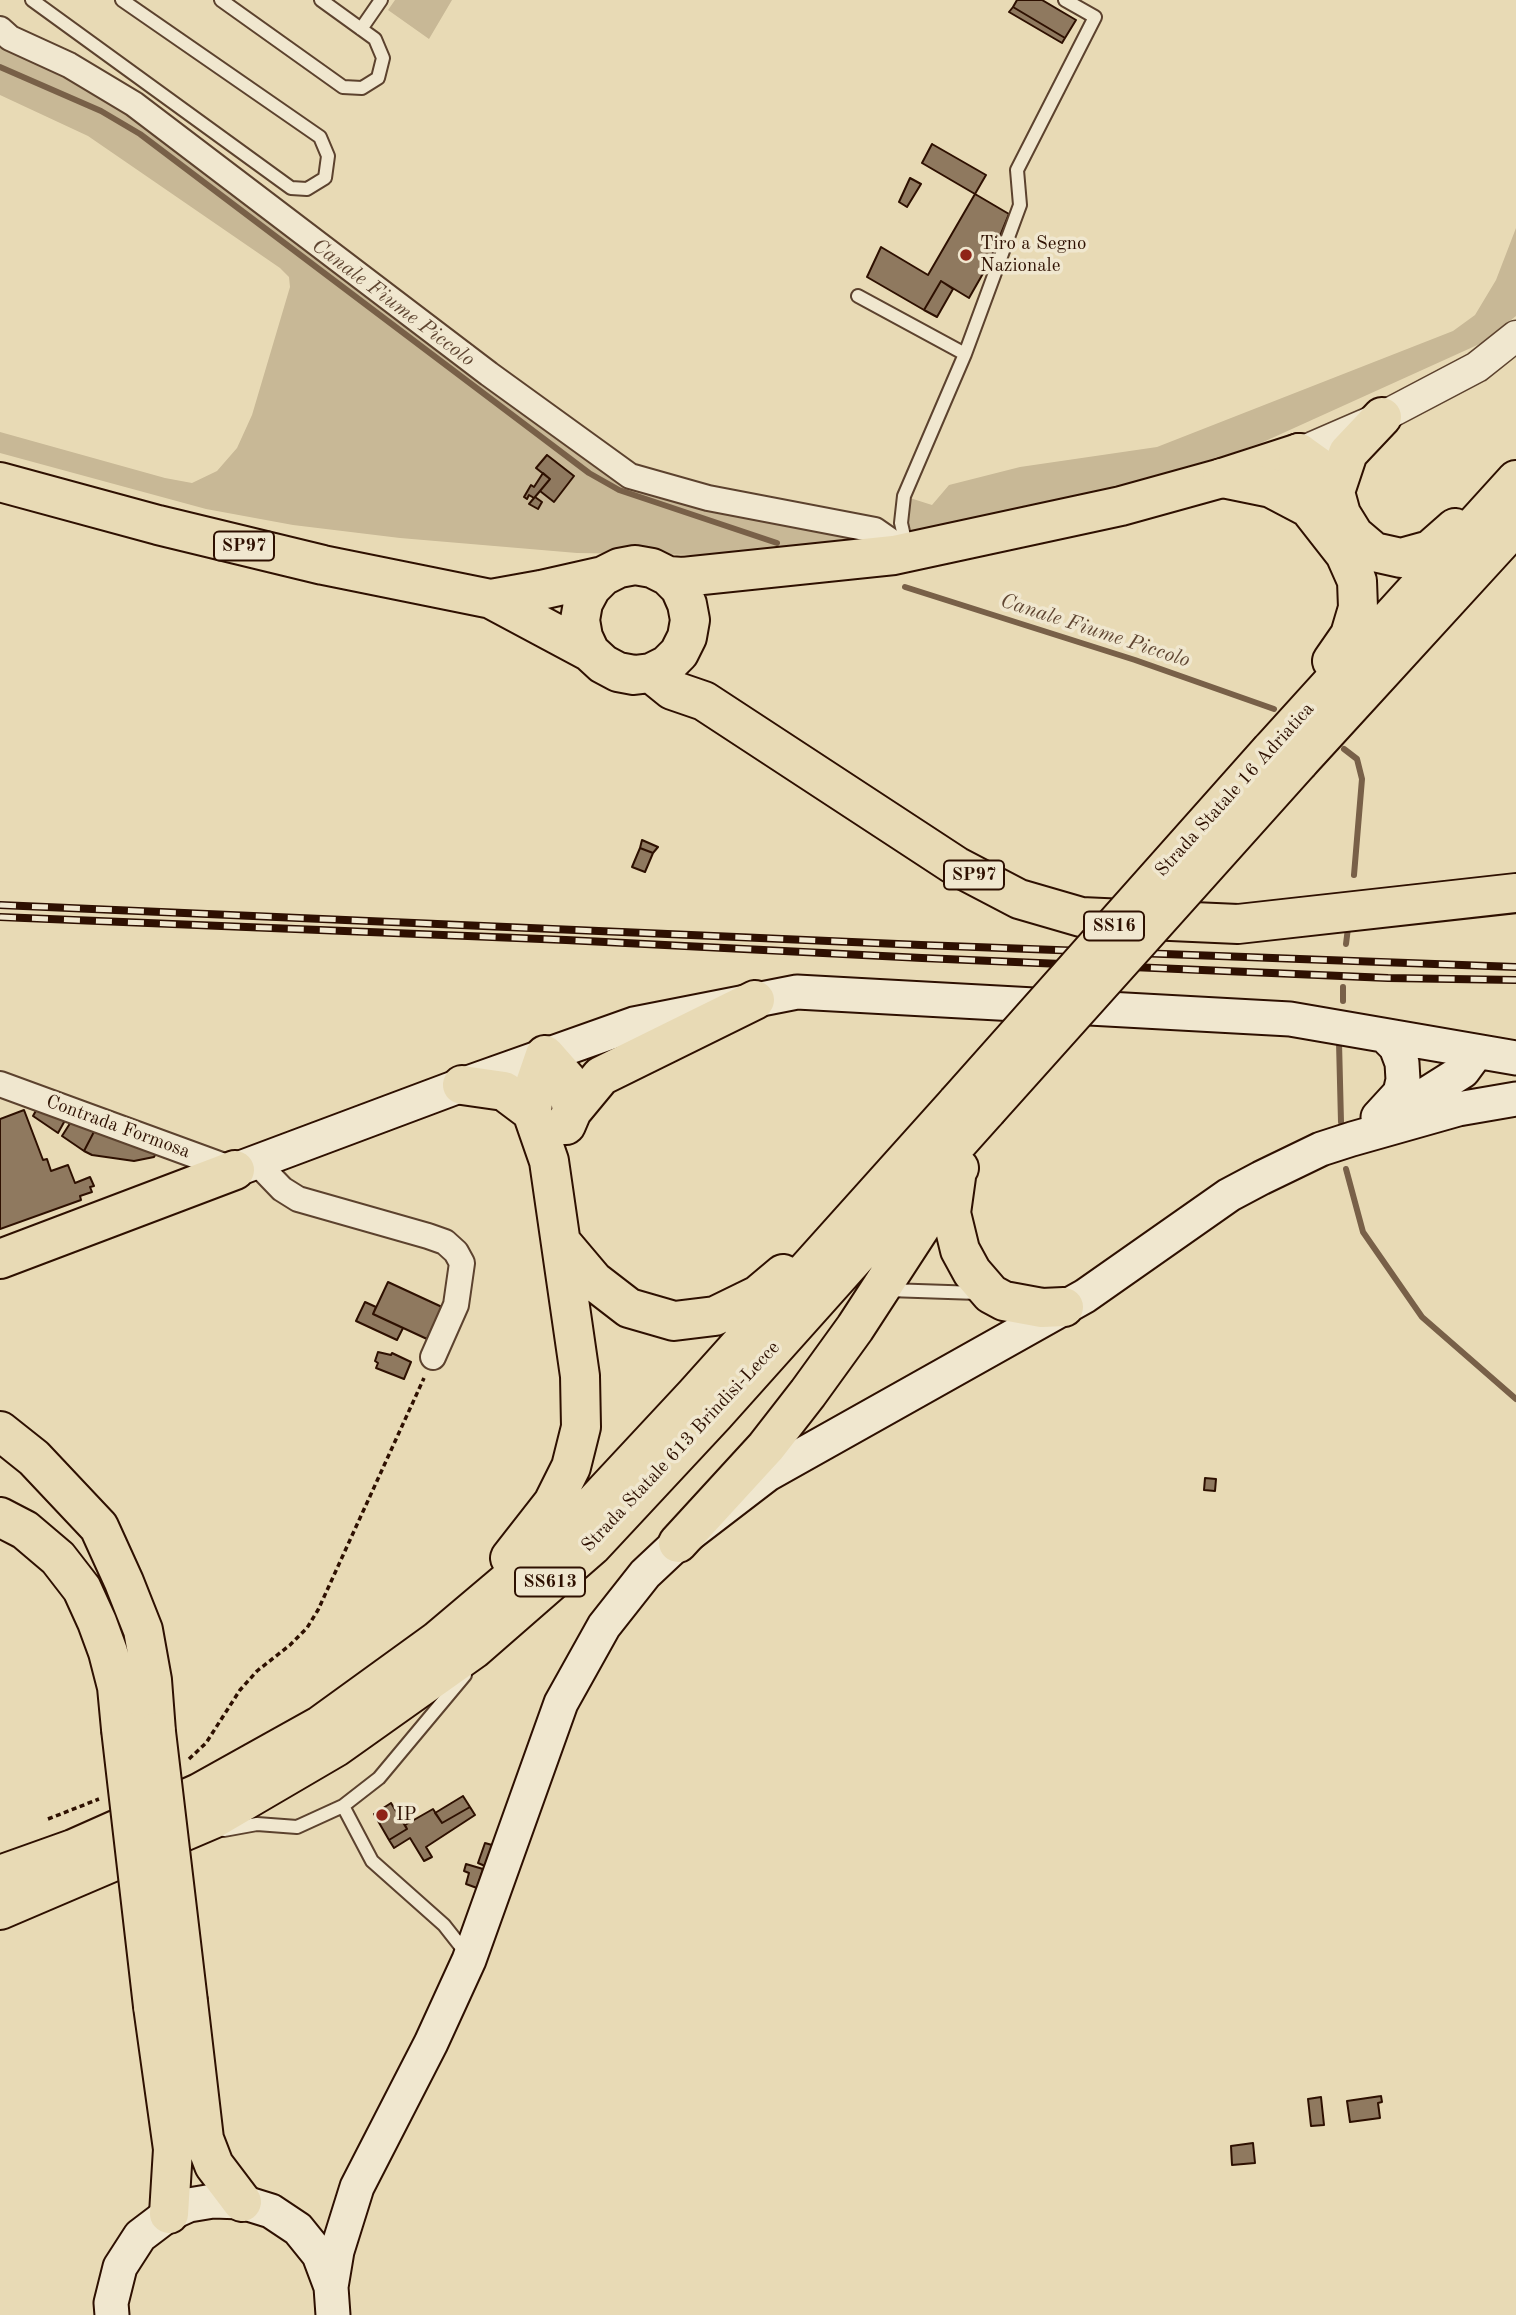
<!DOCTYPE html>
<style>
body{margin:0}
canvas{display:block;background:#e8dab5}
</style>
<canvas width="1516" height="2315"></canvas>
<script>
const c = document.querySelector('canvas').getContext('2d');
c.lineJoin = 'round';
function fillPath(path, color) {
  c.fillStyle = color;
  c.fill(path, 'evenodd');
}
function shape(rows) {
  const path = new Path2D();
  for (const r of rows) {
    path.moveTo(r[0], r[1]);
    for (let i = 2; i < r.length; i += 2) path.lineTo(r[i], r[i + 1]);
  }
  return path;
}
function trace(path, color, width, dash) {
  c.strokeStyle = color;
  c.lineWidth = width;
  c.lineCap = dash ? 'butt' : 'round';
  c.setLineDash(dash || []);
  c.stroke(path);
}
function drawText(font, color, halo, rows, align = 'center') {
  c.font = font + ' "Old Standard TT",serif';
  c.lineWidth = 7;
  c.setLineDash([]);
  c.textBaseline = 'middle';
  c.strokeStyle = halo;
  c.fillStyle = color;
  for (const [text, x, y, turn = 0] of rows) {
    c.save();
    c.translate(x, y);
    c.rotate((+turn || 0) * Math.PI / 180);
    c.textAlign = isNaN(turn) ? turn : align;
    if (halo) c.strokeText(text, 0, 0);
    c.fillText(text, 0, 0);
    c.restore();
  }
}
fillPath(shape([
 [395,0,452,0,429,39,388,10],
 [0,42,130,110,588,455,868,539,834,547,699,555,577,553,400,538,293,525,206,509,0,453,0,432,165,478,192,483,217,471,237,448,252,415,290,287,289,277,280,268,88,136,0,95],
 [1516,228,1516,316,1484,342,1261,443,1144,484,909,533,905,525,910,498,932,505,949,485,1020,467,1157,447,1453,331,1475,315,1496,280]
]), '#c8b896');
trace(shape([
 [0,67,101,111,140,134,589,473,619,490,777,543],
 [905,587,1135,660,1274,709],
 [1344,749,1357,759,1362,779,1354,875],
 [1346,944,1348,928],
 [1343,987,1343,1001],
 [1339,1042,1341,1122],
 [1346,1169,1363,1232,1422,1317,1516,1399]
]), '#786048', 6);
const building = shape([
 [1017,0,1042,0,1076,20,1065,38,1013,7,1017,0],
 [1013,7,1065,38,1062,43,1009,12,1013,7],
 [932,144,986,175,975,194,922,163,932,144],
 [910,178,921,184,907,207,899,202,910,178],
 [975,194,1009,214,989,263,969,298,941,281,924,310,867,277,881,247,928,275,975,194],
 [941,281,953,289,937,317,924,310,941,281],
 [547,455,574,476,554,502,540,491,550,479,536,468,547,455],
 [543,473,550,479,535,497,542,502,538,509,529,504,534,498,529,495,527,499,524,497,531,485,534,487,543,473],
 [642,840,658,847,653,853,640,848,642,840],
 [640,848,653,853,645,872,632,867,640,848],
 [39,1105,68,1115,58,1133,33,1116,39,1105],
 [24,1110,43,1160,47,1159,51,1171,68,1165,75,1183,90,1177,94,1186,90,1187,92,1192,80,1196,81,1200,0,1229,0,1119,24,1110],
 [74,1117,97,1126,84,1151,62,1136,74,1117],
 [97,1126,159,1148,154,1157,134,1161,92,1155,84,1151,97,1126],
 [388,1282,442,1307,427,1339,373,1314,388,1282],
 [365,1302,376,1307,373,1314,403,1328,397,1340,356,1321,365,1302],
 [378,1352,391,1355,392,1353,411,1362,404,1379,376,1368,378,1363,375,1361,378,1352],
 [1205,1478,1216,1479,1215,1491,1204,1490,1205,1478],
 [463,1796,470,1807,442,1823,435,1813,463,1796],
 [391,1803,407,1829,389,1840,374,1814,391,1803],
 [470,1807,475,1815,426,1847,432,1857,424,1861,410,1838,394,1848,389,1840,407,1829,405,1825,433,1809,442,1823,470,1807],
 [485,1843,492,1845,485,1866,478,1863,485,1843],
 [466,1864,483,1869,477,1888,466,1884,469,1873,464,1871,466,1864],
 [1381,2096,1382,2102,1378,2103,1380,2118,1350,2122,1347,2101,1381,2096],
 [1321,2097,1324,2125,1311,2126,1308,2099,1321,2097],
 [1253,2143,1255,2163,1232,2165,1231,2146,1253,2143]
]);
fillPath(building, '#8f795f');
trace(building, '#2e1001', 2);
const service = shape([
 [32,0,291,188,307,189,325,178,328,156,320,137,122,0],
 [221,0,343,87,362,88,378,78,383,58,375,39,321,0],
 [361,29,381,0],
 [858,296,965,354],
 [907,549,901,523,904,496,965,354,1020,205,1017,170,1095,17,1065,0],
 [888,1290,978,1293],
 [343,1806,372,1861,444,1925,466,1953],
 [224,1830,257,1824,297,1827,343,1806,379,1778,465,1675]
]);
const minor = shape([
 [0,29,10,38,69,65,134,104,489,374,630,476,708,498,875,530,908,553],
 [0,1084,235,1170],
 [256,1162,282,1189,298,1199,428,1236,445,1242,456,1252,462,1263,456,1305,433,1357]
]);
const tertiary = shape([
 [1299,453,1382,417,1477,367,1516,336]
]);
const secondary = shape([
 [1378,1117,1400,1093,1403,1080,1402,1063,1396,1047,1385,1036],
 [1390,1117,1463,1071,1477,1052],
 [235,1170,462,1085,634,1024,797,992,1290,1019,1516,1058],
 [112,2315,111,2303,120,2267,140,2236,169,2214,189,2205,213,2201,242,2202,271,2211,298,2229,319,2255,331,2287],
 [333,2315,331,2287,337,2251,357,2187,431,2043,469,1960,561,1703,604,1626,645,1574,678,1543,768,1474,1085,1296,1229,1195,1261,1178,1321,1149,1352,1139,1458,1109,1516,1099]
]);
const primary = shape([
 [0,482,158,525,323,565,491,599,590,652,603,664,618,672,634,675,651,673,667,665,679,653,687,637,690,620,687,604,680,588,668,576,652,568,635,565,619,568,603,576,541,590,491,599],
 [668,576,683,577,894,555,1121,506,1222,478,1299,453],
 [590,652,583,637,580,620,583,603,591,588,603,576],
 [651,673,672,690,704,701,956,866,1019,899,1081,917,1238,924,1516,893]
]);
const trunk = shape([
 [1299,453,1298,482,1309,508,1345,554,1357,581,1358,608,1350,635,1332,661],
 [1299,453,1320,468,1335,492,1341,514,1354,535,1374,552,1401,558,1430,550,1455,528],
 [1222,478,1271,488,1309,508],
 [1335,492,1348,453,1382,417],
 [1271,750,1516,480],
 [1299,762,1516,525],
 [462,1085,504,1091,532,1112],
 [566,1125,572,1111,601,1076,755,1000],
 [956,1177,951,1213,960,1250,972,1272,991,1294,1004,1301,1042,1308,1064,1307],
 [561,1242,594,1281,629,1308,674,1321,715,1316,758,1295,783,1274],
 [0,1259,235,1170],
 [0,1431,34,1458,99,1527,124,1582,143,1630,152,1680,156,1732],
 [0,1517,25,1530,58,1558,82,1589,97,1622,108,1652,117,1687,121,1729],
 [678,1543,766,1447,808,1393,855,1328,959,1168],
 [510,1558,553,1503,571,1467,581,1427,580,1376,549,1161,532,1112,535,1084,545,1055,567,1080,572,1111],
 [0,1875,73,1849,199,1793,321,1725,437,1641,573,1526,695,1395,957,1103],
 [0,1910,213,1819,336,1747,474,1649,592,1546,715,1414,987,1110],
 [188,2002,204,2139,214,2165,242,2202],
 [153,2006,173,2149,169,2214]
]);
trace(service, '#5c422e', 16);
trace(minor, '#5c422e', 28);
trace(tertiary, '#5c422e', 33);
trace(secondary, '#2e1001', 37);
trace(primary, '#2e1001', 42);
trace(trunk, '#2e1001', 42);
trace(shape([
 [189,1759,206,1743,240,1690,257,1671,290,1645,307,1628,318,1610,424,1378],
 [48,1819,99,1799]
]), '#2e1001', 3.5, [5, 3.5]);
trace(service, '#f0e7cf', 12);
trace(minor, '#f0e7cf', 24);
trace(tertiary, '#f0e7cf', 30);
trace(secondary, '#f0e7cf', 33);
trace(primary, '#e8dab5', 38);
trace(trunk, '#e8dab5', 38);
const rail = shape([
 [0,905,921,945,1516,967],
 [0,917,566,940,922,958,1388,978,1516,980]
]);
trace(rail, '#2e1001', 8);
trace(rail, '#f0e7cf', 5, [16]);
const trunkBridge = shape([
 [957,1103,1271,750],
 [987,1110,1299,762],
 [121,1729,153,2006],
 [156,1732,188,2002]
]);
trace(trunkBridge, '#2e1001', 42, []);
trace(trunkBridge, '#e8dab5', 38);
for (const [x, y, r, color] of [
 [966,255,7,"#8f2418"],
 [382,1815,7,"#8f2418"]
]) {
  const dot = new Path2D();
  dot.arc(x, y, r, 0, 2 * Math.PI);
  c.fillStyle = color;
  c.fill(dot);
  trace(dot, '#f0e7cf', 2.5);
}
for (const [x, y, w] of [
 [244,546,60],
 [974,875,60],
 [1114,926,60],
 [550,1582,70]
]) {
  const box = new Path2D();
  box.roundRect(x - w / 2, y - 14.5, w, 29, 5);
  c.fillStyle = '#f0e7cf';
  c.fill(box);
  trace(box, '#2e1001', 2);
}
drawText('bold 18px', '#2e1001', null, [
 ["SP97",244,546],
 ["SP97",974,875],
 ["SS16",1114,926],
 ["SS613",550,1582]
]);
drawText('19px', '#2e1001', '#f0e7cf', [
 ["Tiro a Segno",980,244],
 ["Nazionale",980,266],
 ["IP",396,1815]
], 'left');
drawText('19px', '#2e1001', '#f0e7cf', [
 ["Strada Statale 16 Adriatica",1235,790,-48],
 ["Contrada Formosa",118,1127,20],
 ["Strada Statale 613 Brindisi-Lecce",681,1447,-47]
]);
drawText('italic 21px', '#5f4531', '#f0e7cf', [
 ["Canale Fiume Piccolo",393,303,37],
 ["Canale Fiume Piccolo",1095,631,18]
]);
</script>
